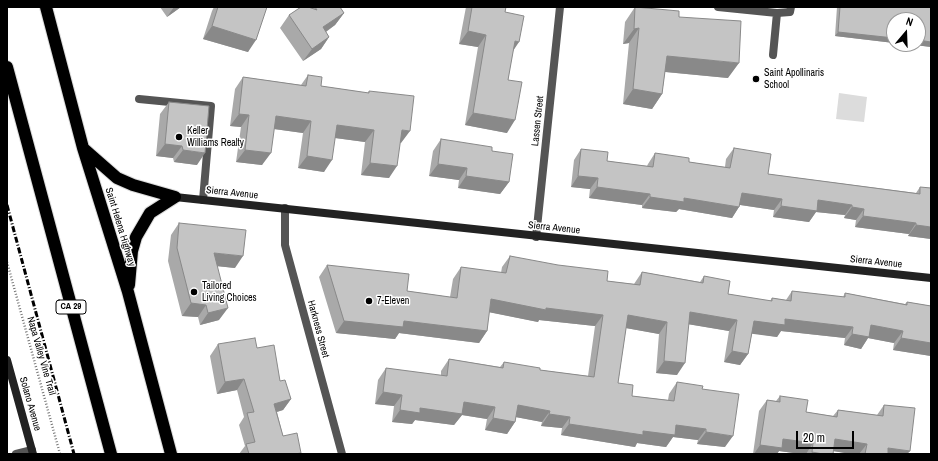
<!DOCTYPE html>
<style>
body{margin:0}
#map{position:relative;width:938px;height:461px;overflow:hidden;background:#fff;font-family:"Archivo Narrow",sans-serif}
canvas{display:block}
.frame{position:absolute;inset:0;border:8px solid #000;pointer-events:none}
.north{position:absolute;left:886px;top:12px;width:40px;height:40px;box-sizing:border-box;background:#fff;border:1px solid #999;border-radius:50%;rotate:19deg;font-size:11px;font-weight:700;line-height:16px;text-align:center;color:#000}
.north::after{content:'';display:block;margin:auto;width:14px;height:18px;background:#000;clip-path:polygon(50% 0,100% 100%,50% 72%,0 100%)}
.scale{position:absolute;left:796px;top:431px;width:58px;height:18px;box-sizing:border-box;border:2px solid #000;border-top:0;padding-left:5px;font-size:12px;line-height:14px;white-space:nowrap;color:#000;-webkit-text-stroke:3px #fff;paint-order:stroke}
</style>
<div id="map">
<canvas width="938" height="461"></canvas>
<div class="frame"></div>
<div class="north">N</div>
<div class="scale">20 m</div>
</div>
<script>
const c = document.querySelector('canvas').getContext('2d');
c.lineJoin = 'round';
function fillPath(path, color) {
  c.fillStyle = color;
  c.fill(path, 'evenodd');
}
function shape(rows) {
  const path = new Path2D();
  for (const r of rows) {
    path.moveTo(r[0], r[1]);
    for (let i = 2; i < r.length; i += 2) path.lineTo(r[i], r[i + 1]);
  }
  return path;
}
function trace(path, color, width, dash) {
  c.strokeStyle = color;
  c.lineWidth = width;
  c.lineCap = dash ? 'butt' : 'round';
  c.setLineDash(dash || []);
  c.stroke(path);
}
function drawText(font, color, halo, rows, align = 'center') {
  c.font = font + ' "Archivo Narrow",sans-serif';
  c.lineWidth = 3;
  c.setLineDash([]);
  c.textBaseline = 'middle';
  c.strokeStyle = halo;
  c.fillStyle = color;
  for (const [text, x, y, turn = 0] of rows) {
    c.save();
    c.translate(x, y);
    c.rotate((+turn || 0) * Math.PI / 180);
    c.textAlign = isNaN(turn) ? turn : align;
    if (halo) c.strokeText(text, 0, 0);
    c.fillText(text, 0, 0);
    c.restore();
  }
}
fillPath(shape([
 [839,93,867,97,864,122,836,119]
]), '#dcdcdc');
const highway = shape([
 [46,7,83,148,128,292,171,454],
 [7,67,111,454],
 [84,149,117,178,133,185,175,197],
 [129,285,132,251,136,237,150,213,175,197]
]);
trace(highway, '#dbdbdb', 14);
trace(shape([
 [7,262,60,454]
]), '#777', 2.5, [1, 2]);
trace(shape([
 [718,7,777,13,790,12,791,7],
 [773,55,777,13],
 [139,99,211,106,203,200],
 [16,454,32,450]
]), '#555', 8);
trace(shape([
 [285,208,285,245,342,454],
 [536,237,560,7]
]), '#555', 8);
trace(shape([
 [175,197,931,278],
 [7,360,33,454]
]), '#222', 8);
trace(highway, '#000', 12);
trace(shape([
 [7,205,74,454]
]), '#000', 3, [6, 2, 1, 2]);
fillPath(shape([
 [160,7,181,7,167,17],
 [214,7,267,7,248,52,203,39,212,11],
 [298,7,340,7,344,13,335,25,326,32,329,37,321,49,303,61,280,28,289,15,299,9],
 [466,7,506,7,505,12,513,50,508,80,507,133,465,125,478,47,459,44],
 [635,7,679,17,728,78,665,72,662,94,652,109,623,104,629,43,623,44,625,22],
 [837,7,931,7,931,47,907,44,918,44,894,20,894,43,835,36],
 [308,75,321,86,368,93,369,91,401,143,400,143,389,178,361,175,365,142,335,138,324,172,298,168,303,133,274,129,262,165,236,162,241,127,230,126,235,89,243,77,301,85],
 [169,102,197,165,174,162,173,158,156,156,160,114],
 [441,139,492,151,509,182,500,194,458,188,459,180,429,176,433,151],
 [734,148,768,174,916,193,920,187,931,239,908,236,909,234,855,227,856,220,844,218,845,215,816,212,809,222,773,217,774,210,740,205,732,218,679,209,676,212,642,208,642,205,589,198,590,189,571,187,574,160,581,149,607,161,647,166,648,164,655,153,689,162,725,167,726,159],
 [179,223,235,268,217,266,219,320,200,325,198,317,182,316,168,261,171,235],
 [510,256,607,281,634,284,642,272,700,282,704,276,728,294,770,301,772,298,786,300,792,291,843,297,845,293,905,304,907,302,931,306,931,356,893,350,894,343,868,338,861,349,844,345,845,338,781,331,777,337,752,333,748,354,740,365,724,362,729,331,688,324,677,375,656,373,659,334,626,328,618,383,632,396,668,400,669,394,677,382,702,389,725,447,697,444,698,440,673,437,666,447,637,443,635,447,561,435,562,428,541,426,542,422,516,417,515,422,507,434,485,430,487,419,462,415,454,425,415,420,412,424,392,422,394,406,375,404,378,380,386,368,441,376,441,371,449,359,500,367,504,362,540,370,588,376,595,326,539,320,538,322,489,312,487,331,479,343,399,333,395,339,336,333,319,277,327,265,407,291,450,297,453,279,461,267,501,273,502,267],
 [218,344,257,348,280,381,291,399,283,410,277,412,283,436,301,453,300,454,239,454,245,446,239,425,244,417,237,390,217,394,210,356],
 [780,396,806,412,833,416,838,410,877,415,884,405,910,451,907,454,851,454,833,451,833,454,801,454,779,451,777,454,753,454,759,411,767,400,776,401]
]), '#a9a9a9');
fillPath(shape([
 [174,7,181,7,167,17],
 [344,13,335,25,314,40,323,27],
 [212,26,256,40,248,52,203,39],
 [639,28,629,43,623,44,634,29],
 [468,31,486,35,478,47,459,44],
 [838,32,894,38,894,43,835,36],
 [329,37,321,49,303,61,312,49],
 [918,40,931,42,931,47,907,44,918,44],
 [515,41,519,42,511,54],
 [667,56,739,63,728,78,656,71],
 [633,89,662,94,652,109,623,104],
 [473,113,515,120,507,133,465,125],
 [239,114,249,115,241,127,230,126],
 [276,116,311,121,303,133,267,128],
 [337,125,374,130,365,142,328,137],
 [402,130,410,131,401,143,393,142],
 [165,144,182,146,173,158,156,156],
 [183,150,205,153,197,165,174,162],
 [245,150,271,153,262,165,236,162],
 [307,156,332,160,324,172,298,168],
 [370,163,397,166,389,178,361,175],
 [438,164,467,168,459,180,429,176],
 [466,176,509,182,500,194,458,188],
 [578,176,598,178,590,189,571,187],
 [597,187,650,194,642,205,589,198],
 [742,193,782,199,774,210,734,204],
 [650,197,684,198,739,207,732,218,679,209,676,212,642,208],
 [818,200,852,205,845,215,816,212,809,222,773,217,781,206],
 [852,207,864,209,856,220,844,218],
 [863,216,916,223,909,234,855,227],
 [916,225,931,227,931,239,908,236],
 [214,253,243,256,235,268,206,265],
 [491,299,546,308,603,315,595,326,539,320,538,322,483,311],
 [191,303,206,305,198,317,182,316],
 [228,308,219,320,200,325,208,313],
 [690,312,737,320,729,331,681,323],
 [628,315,667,322,659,334,620,327],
 [785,319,853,327,845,338,781,331,777,337,746,333,754,321],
 [344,321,404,321,487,331,479,343,399,333,395,339,336,333],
 [871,325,903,331,894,343,868,338,861,349,844,345,852,334],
 [901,338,931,343,931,356,893,350],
 [732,351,748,354,740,365,724,362],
 [664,361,685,363,677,375,656,373],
 [244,379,237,390,217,394,225,382],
 [383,392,402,395,394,406,375,404],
 [291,399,283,410,266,415,274,404],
 [464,402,495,407,487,419,462,415,454,425,415,420,412,424,392,422,400,410],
 [518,405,550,411,542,422,510,416],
 [549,414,570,417,562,428,541,426],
 [493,418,515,422,507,434,485,430],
 [569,424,643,431,676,425,706,429,698,440,673,437,666,447,637,443,635,447,561,435],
 [706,432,733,436,725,447,697,444],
 [783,439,813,443,806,454,801,454,779,451,777,454,754,454,760,445],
 [835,439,867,444,859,454,851,454,827,450],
 [888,448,910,451,907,454,884,454],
 [812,452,823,454,811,454]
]), '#898989');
const building = shape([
 [218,7,267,7,256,40,212,26,218,7],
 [301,7,308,7,317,10,315,7,340,7,344,13,323,27,329,37,312,49,289,15,301,7],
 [472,7,506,7,505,12,524,16,519,42,515,41,508,80,522,82,515,120,473,113,486,35,468,31,472,7],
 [635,7,679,11,679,17,741,21,739,63,667,56,662,94,633,89,639,28,634,29,635,7],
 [840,7,931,7,931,42,918,40,918,20,894,20,894,38,838,32,840,7],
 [308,75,322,77,321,86,369,93,369,91,414,96,410,131,402,130,397,166,370,163,374,130,337,125,332,160,307,156,311,121,276,116,271,153,245,150,249,115,239,114,243,77,306,86,308,75],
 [169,102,209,106,205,153,183,150,182,146,165,144,169,102],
 [441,139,492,147,492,151,513,154,509,182,466,176,467,168,438,164,441,139],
 [734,148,771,154,768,174,920,194,920,187,931,188,931,227,916,225,916,223,863,216,864,209,852,207,852,205,818,200,817,211,781,206,782,199,742,193,739,207,684,198,684,202,650,197,650,194,597,187,598,178,578,176,581,149,608,152,607,161,653,167,655,153,689,158,689,162,730,168,734,148],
 [179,223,246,230,243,256,214,253,228,308,208,313,206,305,191,303,177,248,179,223],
 [510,256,558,265,608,271,607,281,640,285,642,272,703,283,704,276,730,281,728,294,772,301,772,298,791,301,792,291,845,297,845,293,907,305,907,302,931,306,931,343,901,338,903,331,871,325,869,337,852,334,853,327,785,319,785,325,754,321,748,354,732,351,737,320,690,312,685,363,664,361,667,322,628,315,618,383,633,385,632,396,674,401,677,382,703,386,702,389,739,394,733,436,706,432,706,429,676,425,675,435,643,431,643,435,569,424,570,417,549,414,550,411,518,405,515,422,493,418,495,407,464,402,462,414,420,408,420,413,400,410,402,395,383,392,386,368,447,376,449,359,503,368,504,362,540,368,540,370,594,377,603,315,546,308,546,310,491,299,487,331,404,321,403,327,344,321,327,265,409,274,407,291,457,298,461,267,506,273,510,256],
 [255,338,257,348,274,345,280,381,285,380,291,399,274,404,283,436,297,433,301,453,295,454,249,454,246,444,255,442,247,413,254,412,244,379,225,382,218,344,255,338],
 [780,396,808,400,806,412,837,417,838,410,883,416,884,405,915,408,910,451,888,448,888,454,865,454,867,444,835,439,833,454,823,454,812,452,813,443,783,439,782,448,760,445,767,400,780,402,780,396]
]);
fillPath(building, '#c4c4c4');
trace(building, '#898989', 1);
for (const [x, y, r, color] of [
 [756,79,4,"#000"],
 [179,137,4,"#000"],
 [194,292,4,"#000"],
 [369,301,4,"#000"]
]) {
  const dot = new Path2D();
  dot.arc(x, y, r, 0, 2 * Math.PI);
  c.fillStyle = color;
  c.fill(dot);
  trace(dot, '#fff', 1.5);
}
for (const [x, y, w] of [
 [71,307,30]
]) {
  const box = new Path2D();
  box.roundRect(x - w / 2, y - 7, w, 14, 3);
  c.fillStyle = '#fff';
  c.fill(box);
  trace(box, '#000', 1);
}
drawText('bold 9px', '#000', null, [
 ["CA 29",71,307]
]);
drawText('10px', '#000', '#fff', [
 ["Saint Apollinaris",764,73],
 ["School",764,85],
 ["Keller",187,131],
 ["Williams Realty",187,143],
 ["Tailored",202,286],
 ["Living Choices",202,298],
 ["7-Eleven",377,301]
], 'left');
drawText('10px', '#000', '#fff', [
 ["Lassen Street",538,121,-84],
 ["Sierra Avenue",232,193,6],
 ["Saint Helena Highway",120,227,73],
 ["Sierra Avenue",554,228,6],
 ["Sierra Avenue",876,262,6],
 ["Harkness Street",318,329,75],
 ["Napa Valley Vine Trail",41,356,74],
 ["Solano Avenue",30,404,74]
]);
</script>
